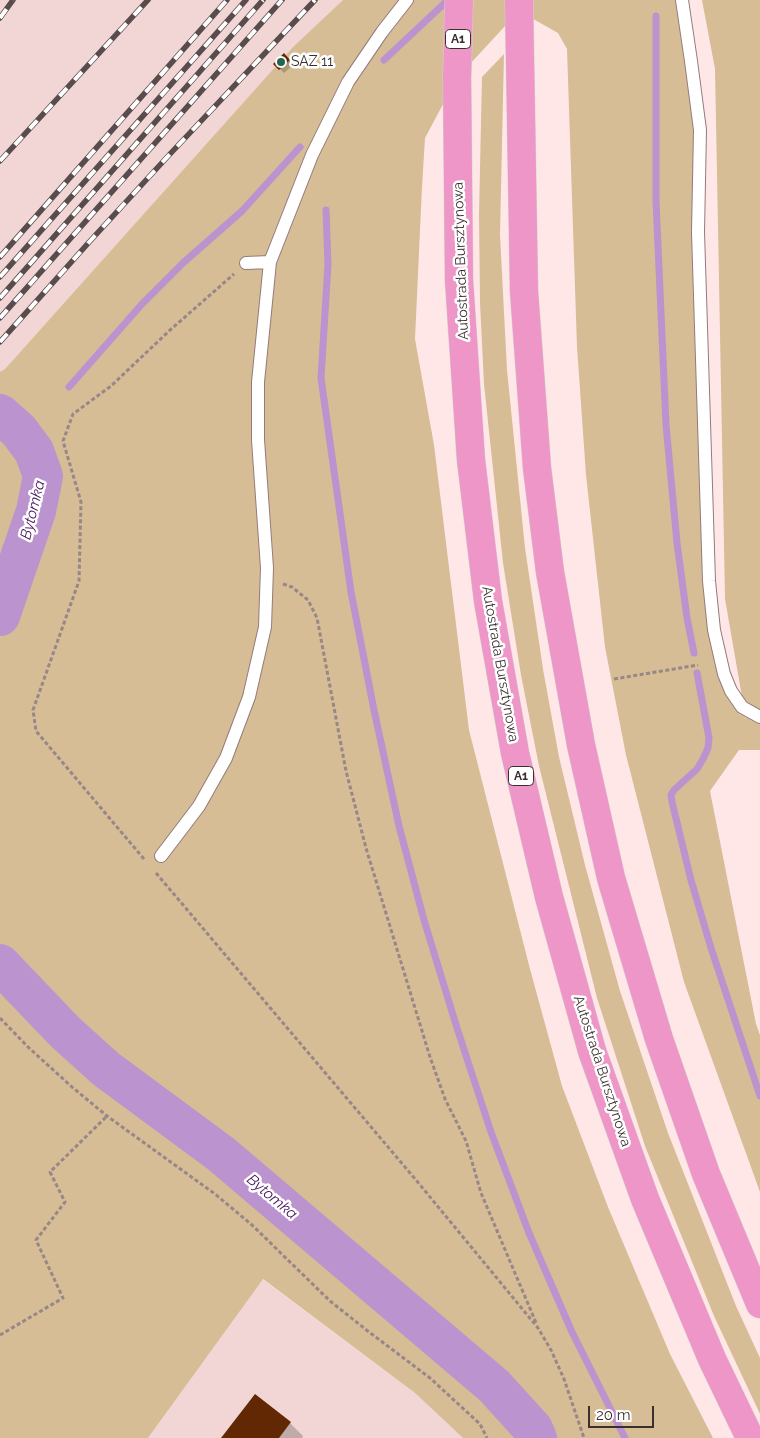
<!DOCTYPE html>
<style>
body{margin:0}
#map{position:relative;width:760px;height:1438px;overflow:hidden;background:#ffe7e8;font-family:Raleway,sans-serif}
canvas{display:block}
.scale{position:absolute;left:588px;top:1406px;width:66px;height:22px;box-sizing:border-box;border:2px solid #3a2f2f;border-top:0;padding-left:6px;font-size:15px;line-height:18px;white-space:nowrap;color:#3a2f2f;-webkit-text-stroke:4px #fff;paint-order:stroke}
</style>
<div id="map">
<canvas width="760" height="1438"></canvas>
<div class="scale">20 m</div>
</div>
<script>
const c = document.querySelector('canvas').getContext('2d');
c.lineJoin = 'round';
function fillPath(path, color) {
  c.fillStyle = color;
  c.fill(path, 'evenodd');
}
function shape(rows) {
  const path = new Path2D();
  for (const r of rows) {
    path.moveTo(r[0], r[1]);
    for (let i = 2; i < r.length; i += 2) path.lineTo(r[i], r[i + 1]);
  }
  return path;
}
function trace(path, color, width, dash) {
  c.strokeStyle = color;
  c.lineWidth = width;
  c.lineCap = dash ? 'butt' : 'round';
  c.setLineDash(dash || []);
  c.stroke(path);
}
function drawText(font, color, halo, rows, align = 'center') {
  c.font = font + ' Raleway,sans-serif';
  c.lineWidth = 5;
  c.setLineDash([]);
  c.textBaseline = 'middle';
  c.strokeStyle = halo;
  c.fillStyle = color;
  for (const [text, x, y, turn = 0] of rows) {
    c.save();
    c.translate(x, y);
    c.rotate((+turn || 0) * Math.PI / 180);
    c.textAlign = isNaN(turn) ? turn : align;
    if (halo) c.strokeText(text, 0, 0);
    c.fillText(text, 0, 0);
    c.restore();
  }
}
fillPath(shape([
 [0,0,343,0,293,47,5,369,0,372],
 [262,1279,415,1393,463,1438,148,1438]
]), '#f2d5d5');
fillPath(shape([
 [343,0,682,0,691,61,714,630,742,707,746,720,725,599,715,69,702,0,760,0,760,750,739,750,710,791,756,1024,760,1035,760,1192,684,982,626,755,605,647,586,475,577,347,567,49,558,33,519,11,457,78,425,138,422,187,415,339,434,445,469,730,530,969,562,1086,608,1207,670,1354,713,1438,463,1438,415,1393,263,1279,148,1438,0,1438,0,372,5,369,293,47],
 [504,54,500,235,507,370,525,548,543,669,559,757,585,865,620,991,668,1133,736,1306,760,1358,760,1414,714,1316,645,1146,597,998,539,766,521,675,503,563,484,384,480,303,479,214,482,77]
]), '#d6bd95');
fillPath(shape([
 [284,55,293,65,284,73,275,64],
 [290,1423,303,1436,302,1438,223,1438]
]), '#0003');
trace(shape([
 [656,16,656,201,666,425,677,543,687,618,694,653],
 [384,60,448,0],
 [326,210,328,264,321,378,351,592,374,710,399,826,424,920,457,1028,491,1132,529,1233,572,1332,625,1438],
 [69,387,142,304,183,263,242,211,300,147],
 [697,673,709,738,708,748,703,759,697,769,674,790,671,795,672,802,691,880,711,948,760,1096]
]), '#bb93ce', 7);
trace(shape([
 [0,414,19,431,34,451,43,476,36,511,0,616],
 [0,964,65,1032,106,1069,221,1154,494,1386,533,1429,537,1438]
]), '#bb93ce', 40);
fillPath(shape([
 [284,53,290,60,279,70,273,64],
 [255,1394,291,1422,279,1438,221,1438]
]), '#612803');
const lane = shape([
 [682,0,691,61,700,130,698,232,709,581,714,630,724,674,731,691,742,707,760,717],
 [246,263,270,262],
 [161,856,199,806,226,758,249,697,265,627,267,568,258,440,258,382,270,262,312,155,348,82,382,32,407,0]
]);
const highway = shape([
 [459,0,457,78,459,280,471,460,488,601,515,753,549,897,592,1051,645,1199,712,1359,750,1438],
 [519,0,524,291,537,468,550,572,581,745,611,878,659,1039,706,1174,760,1304]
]);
trace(lane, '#957b7b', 14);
trace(highway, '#d4d1d1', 29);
trace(shape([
 [283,584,292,587,308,600,317,618,346,771,366,848,430,1057,445,1099,466,1141,481,1193,537,1325],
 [614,679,698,665],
 [144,859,36,731,33,710,79,581,81,502,63,441,73,414,111,386,169,331,234,274],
 [156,873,416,1180,538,1328,551,1350,564,1379,584,1438],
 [0,1018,28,1047,72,1087,107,1116,215,1194,252,1225,330,1301,369,1332,430,1378,480,1424,487,1438],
 [0,1335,63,1298,36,1240,65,1202,50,1172,107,1116]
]), '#988788', 3, [4, 2.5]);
trace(lane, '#fff', 12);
trace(highway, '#ee96c7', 28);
const rail = shape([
 [0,18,13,0],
 [0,161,148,0],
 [0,257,227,0],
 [0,277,246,0],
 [0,298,263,0],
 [0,318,282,0],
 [0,342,91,240,170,154,315,0]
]);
trace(rail, '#594c4c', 5.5);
trace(rail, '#fff', 4, [11]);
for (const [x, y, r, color] of [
 [281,62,5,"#246452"]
]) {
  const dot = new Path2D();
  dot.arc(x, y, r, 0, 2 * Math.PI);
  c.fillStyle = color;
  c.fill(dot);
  trace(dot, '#fff', 2);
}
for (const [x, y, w] of [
 [458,39,25],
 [521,776,25]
]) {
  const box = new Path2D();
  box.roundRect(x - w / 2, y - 9.5, w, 19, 4);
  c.fillStyle = '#fff';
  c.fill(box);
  trace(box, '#3a2f2f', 1);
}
drawText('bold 12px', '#3a2f2f', null, [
 ["A1",458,39],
 ["A1",521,776]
]);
drawText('14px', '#3a2f2f', '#fff', [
 ["SAZ 11",291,62]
], 'left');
drawText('14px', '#3a2f2f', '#fff', [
 ["Autostrada Bursztynowa",461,261,-92],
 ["Autostrada Bursztynowa",500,664,80],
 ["Autostrada Bursztynowa",602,1071,72]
]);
drawText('italic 15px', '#48165c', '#fff', [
 ["Bytomka",33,510,-76],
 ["Bytomka",272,1197,40]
]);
</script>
